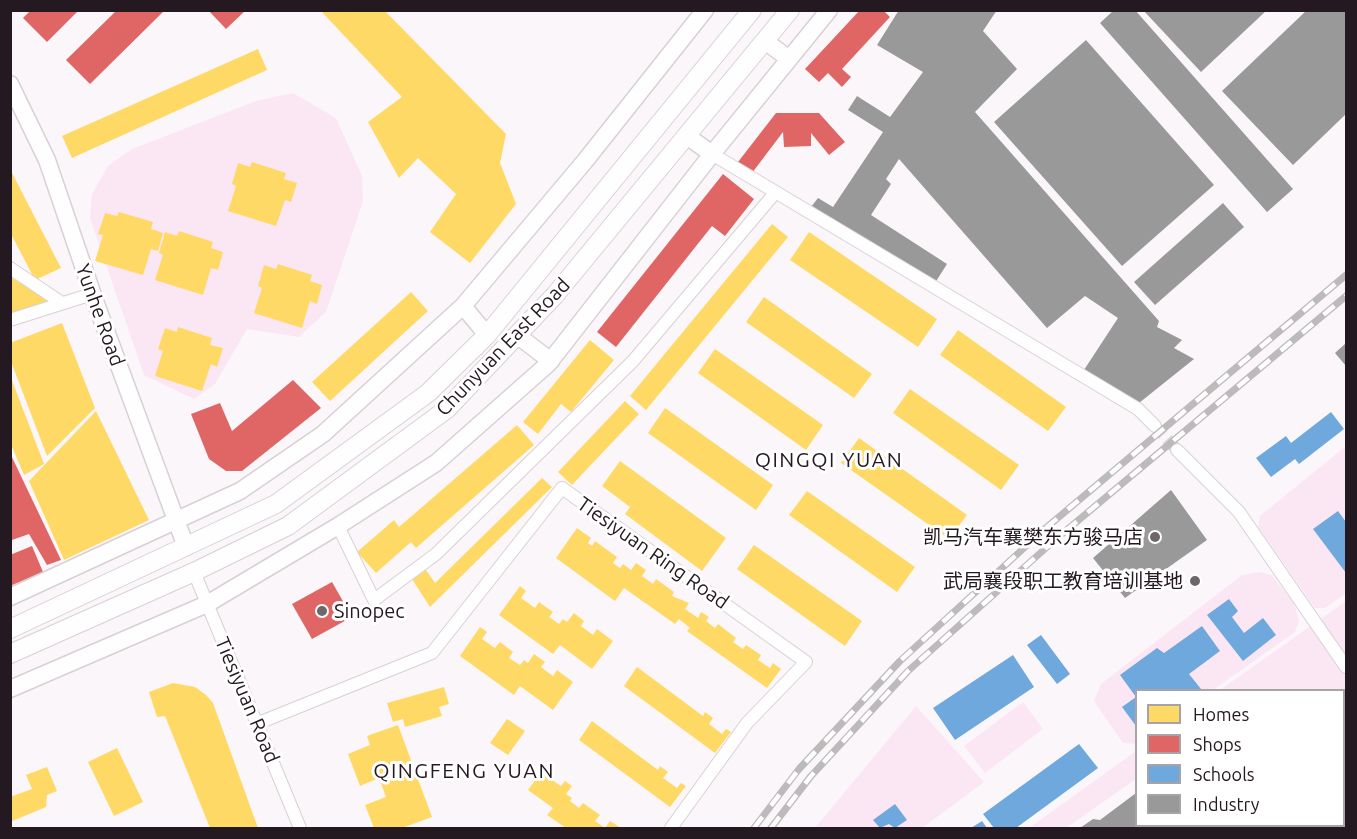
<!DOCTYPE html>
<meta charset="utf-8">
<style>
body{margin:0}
#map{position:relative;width:1357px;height:839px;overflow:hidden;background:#fbf6f9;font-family:Ubuntu,sans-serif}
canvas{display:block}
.frame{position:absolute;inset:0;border:12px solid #241920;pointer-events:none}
.legend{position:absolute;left:1135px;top:689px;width:210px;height:138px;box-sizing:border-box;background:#fff;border:2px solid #a7a3a6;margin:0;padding:8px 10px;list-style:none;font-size:18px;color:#241920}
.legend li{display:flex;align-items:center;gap:12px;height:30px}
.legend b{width:30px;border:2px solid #a7a3a6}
</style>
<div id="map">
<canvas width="1357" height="839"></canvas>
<div class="frame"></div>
<ul class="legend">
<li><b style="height:16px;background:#ffd966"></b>Homes</li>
<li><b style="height:16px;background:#e06666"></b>Shops</li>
<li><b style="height:16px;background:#6fa8dc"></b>Schools</li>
<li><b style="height:16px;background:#999"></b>Industry</li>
</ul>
</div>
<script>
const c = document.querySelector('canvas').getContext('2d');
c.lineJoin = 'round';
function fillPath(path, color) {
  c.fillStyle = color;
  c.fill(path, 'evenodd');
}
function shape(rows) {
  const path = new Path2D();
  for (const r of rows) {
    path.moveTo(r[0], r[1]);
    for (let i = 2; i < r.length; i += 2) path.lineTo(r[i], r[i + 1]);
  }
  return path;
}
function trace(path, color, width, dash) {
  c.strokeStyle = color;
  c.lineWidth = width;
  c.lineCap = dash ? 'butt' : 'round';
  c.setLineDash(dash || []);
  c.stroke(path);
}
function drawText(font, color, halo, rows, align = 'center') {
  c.font = font + ' Ubuntu,"Noto Sans SC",sans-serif';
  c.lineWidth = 6;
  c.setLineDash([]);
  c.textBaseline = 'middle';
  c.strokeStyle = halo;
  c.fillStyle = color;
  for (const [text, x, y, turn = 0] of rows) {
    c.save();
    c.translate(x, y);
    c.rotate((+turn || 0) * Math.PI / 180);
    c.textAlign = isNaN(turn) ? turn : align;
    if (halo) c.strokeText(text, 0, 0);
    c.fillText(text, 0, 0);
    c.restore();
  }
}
fillPath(shape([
 [293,93,336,118,362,176,363,201,326,312,299,337,247,329,215,384,194,399,144,375,90,218,92,194,108,166,132,149,256,101],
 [1346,446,1346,593,1325,608,1315,608,1258,527,1260,516],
 [1260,572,1271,575,1294,603,1299,621,1295,632,1213,690,1136,690,1136,744,1123,743,1094,701,1101,684,1242,575],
 [1346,601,1346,759,1344,761,1344,690,1220,690],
 [1023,702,1043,729,985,773,964,746],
 [916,706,984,782,922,828,815,828],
 [1136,751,1136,779,1066,828,1029,828]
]), '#fbe7f4');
fillPath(shape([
 [320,10,384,10,506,134,500,163,516,204,470,263,430,232,456,194,418,158,399,178,368,122,402,97],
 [258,49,267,70,72,158,62,136],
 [252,162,286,173,284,179,297,183,291,202,285,200,276,226,228,211,236,186,232,184,238,163,250,167],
 [10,169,61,268,35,280,10,232],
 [119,212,153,222,151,229,163,233,158,251,151,249,143,275,95,261,103,235,98,234,105,213,117,216],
 [772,224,788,237,646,410,630,396],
 [179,231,213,242,211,248,223,252,218,270,211,268,203,295,155,280,163,255,159,253,165,232,177,236],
 [809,232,937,319,918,347,790,260],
 [278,264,312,275,310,281,322,285,317,304,310,301,302,328,254,313,262,288,258,286,264,265,276,269],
 [10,277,50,300,10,314],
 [411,292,428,311,330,401,312,382],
 [764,297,872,374,854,398,746,322],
 [62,323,95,408,47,456,10,359,10,343],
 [178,327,212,338,210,345,223,348,217,367,211,364,202,391,155,376,163,351,158,349,165,328,177,332],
 [958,330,1066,407,1048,431,940,355],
 [590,340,614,360,571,412,561,404,538,434,523,422],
 [715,349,823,425,806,450,698,373],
 [11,378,44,464,24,475,10,442],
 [910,389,1019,465,1001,490,893,413],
 [625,401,639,414,572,485,558,472],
 [665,408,773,485,756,510,648,433],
 [96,411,149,520,64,560,29,481],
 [517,425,534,445,416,548,411,542,376,573,357,552,394,520,399,527],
 [859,438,967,515,949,539,841,463],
 [620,461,726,538,702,571,625,514,630,507,602,486],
 [542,478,552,487,430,607,412,579,426,570,435,583],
 [807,491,915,567,897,592,789,515],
 [577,528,591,538,588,543,592,546,595,541,617,557,613,563,620,568,623,564,631,570,636,563,646,570,642,576,653,584,656,579,674,592,672,596,689,603,685,609,698,618,701,612,709,617,706,621,715,628,718,624,736,638,733,642,743,649,746,645,761,655,758,660,770,668,773,663,781,669,767,688,687,631,690,628,679,619,675,624,624,588,615,601,556,558],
 [754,545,862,621,845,646,737,569],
 [520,586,526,591,521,598,535,608,539,602,553,612,549,617,559,624,563,619,567,622,574,613,584,621,581,626,593,635,597,629,613,641,592,669,560,645,553,654,499,615],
 [480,627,487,632,482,639,495,648,500,642,513,652,509,658,520,665,524,660,528,663,534,654,545,662,541,667,553,676,557,670,573,682,553,710,520,686,514,695,460,656],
 [637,667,703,716,705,712,713,718,709,724,722,734,726,729,731,732,715,753,624,686],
 [173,683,195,687,206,695,213,703,258,828,210,828,165,716,157,717,149,692],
 [444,687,449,704,439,707,442,716,405,727,403,719,393,722,387,703],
 [507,719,525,731,508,755,490,743],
 [592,721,658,770,660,766,668,772,663,778,677,788,681,783,686,786,670,807,579,740],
 [398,725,432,817,402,828,374,828,365,805,386,797,379,778,360,786,348,754,370,745,367,736],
 [117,748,143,802,114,816,88,762],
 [47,767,57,791,47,795,46,807,10,822,10,797,32,789,26,775],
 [544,768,552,774,549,778,561,786,565,781,572,786,566,794,572,798,570,801,579,808,583,803,600,815,595,821,605,828,610,821,621,828,566,828,547,815,553,808,528,790]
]), '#ffd966');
fillPath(shape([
 [31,10,79,10,47,42,23,18],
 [117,10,165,10,90,84,66,60],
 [208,10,246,10,226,29],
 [860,10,883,10,890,17,842,69,851,77,842,87,828,73,819,82,805,69],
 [776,113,819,113,845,142,829,155,811,133,811,146,784,147,783,132,752,173,738,162],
 [723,174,754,199,725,236,712,226,616,347,597,332],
 [293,380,321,408,242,471,226,471,209,459,191,414,220,403,232,431],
 [10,453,61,560,47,565,29,534,12,540,10,538],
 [32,546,43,572,10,586,10,555],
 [332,582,352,617,312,639,292,604]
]), '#e06666');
fillPath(shape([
 [1331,412,1344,429,1299,464,1295,459,1271,477,1256,458,1286,436,1291,443],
 [1338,511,1346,522,1346,573,1313,529],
 [1229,599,1238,611,1232,617,1244,633,1263,618,1276,635,1243,661,1207,615],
 [1202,626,1220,651,1189,674,1201,689,1136,690,1136,726,1122,707,1136,697,1120,675,1157,648,1164,653],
 [1041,635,1070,674,1057,684,1027,645],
 [1013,655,1034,687,955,740,933,708],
 [1079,744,1098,768,1016,828,994,828,983,814],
 [895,804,907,820,895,828,889,824,880,828,873,820],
 [982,821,987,828,971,828]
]), '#6fa8dc');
fillPath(shape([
 [899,10,997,10,983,31,1017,69,975,112,1159,321,1157,327,1182,340,1174,348,1194,359,1139,403,1082,373,1118,318,1085,296,1047,328,899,159,886,179,891,184,871,215,947,264,935,283,811,207,818,198,833,207,883,132,848,110,857,96,890,117,923,72,877,45],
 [1114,10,1135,10,1293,189,1267,212,1100,23],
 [1143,10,1267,10,1201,72],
 [1307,10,1346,10,1346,114,1293,165,1222,91],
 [1086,40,1214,185,1122,266,994,122],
 [1223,203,1244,227,1155,305,1134,282],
 [1346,343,1346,366,1335,353],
 [1171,490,1207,540,1125,598,1093,558],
 [1346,768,1346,828,1080,828,1093,819,1100,820,1136,793,1136,826,1344,826,1344,770]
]), '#999');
trace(shape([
 [1155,426,1177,450]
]), '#dbd5d8', 12, [12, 6]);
const street = shape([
 [712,154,1138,409,1155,426],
 [10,268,62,303],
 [10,320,92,294],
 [1177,450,1239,512,1346,667],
 [338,526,374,600,436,554,633,361,775,193],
 [194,572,300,828],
 [256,724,432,653,562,488,806,662,747,723,671,828]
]);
const secondary = shape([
 [765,41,789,59],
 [10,84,47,160,95,301,186,547],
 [687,136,712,154],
 [463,306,487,335],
 [518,336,551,361],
 [10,597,240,491,323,434,463,306,585,161,705,10],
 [10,689,207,604,338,526,436,463,548,364,712,154,829,10]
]);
const primary = shape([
 [10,629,276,504,428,393,487,335,752,10],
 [10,654,194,572,288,526,447,409,555,295,790,10]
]);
trace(street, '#d8d0d5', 14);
trace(secondary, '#d8d0d5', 19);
trace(primary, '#d8d0d5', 20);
trace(street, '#fefefe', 12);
trace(secondary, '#fefefe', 16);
trace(primary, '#fefefe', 18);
const rail = shape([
 [754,828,799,769,900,661,1047,527,1346,275],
 [771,828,811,776,908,671,1056,539,1346,296]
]);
trace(rail, '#bdbabc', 7);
trace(rail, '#fff', 4.5, [14]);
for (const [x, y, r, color] of [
 [1155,537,6,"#6f666c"],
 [1195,581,6,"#6f666c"],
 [322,611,6,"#6f666c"]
]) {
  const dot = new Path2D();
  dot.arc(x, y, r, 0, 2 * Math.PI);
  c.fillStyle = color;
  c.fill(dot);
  trace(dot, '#fff', 2);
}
drawText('20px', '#241920', '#fff', [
 ["Yunhe Road",100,315,70],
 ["Chunyuan East Road",503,347,-46],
 ["Tiesiyuan Ring Road",653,553,35],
 ["Tiesiyuan Road",247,700,67]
]);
drawText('20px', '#241920', '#fff', [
 ["凯马汽车襄樊东方骏马店",1143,537],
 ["武局襄段职工教育培训基地",1183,581],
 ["Sinopec",334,611,"left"]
], 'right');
c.letterSpacing = '1.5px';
drawText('21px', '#241920', '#fff', [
 ["QINGQI YUAN",829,460],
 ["QINGFENG YUAN",464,771]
]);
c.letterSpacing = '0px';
</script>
